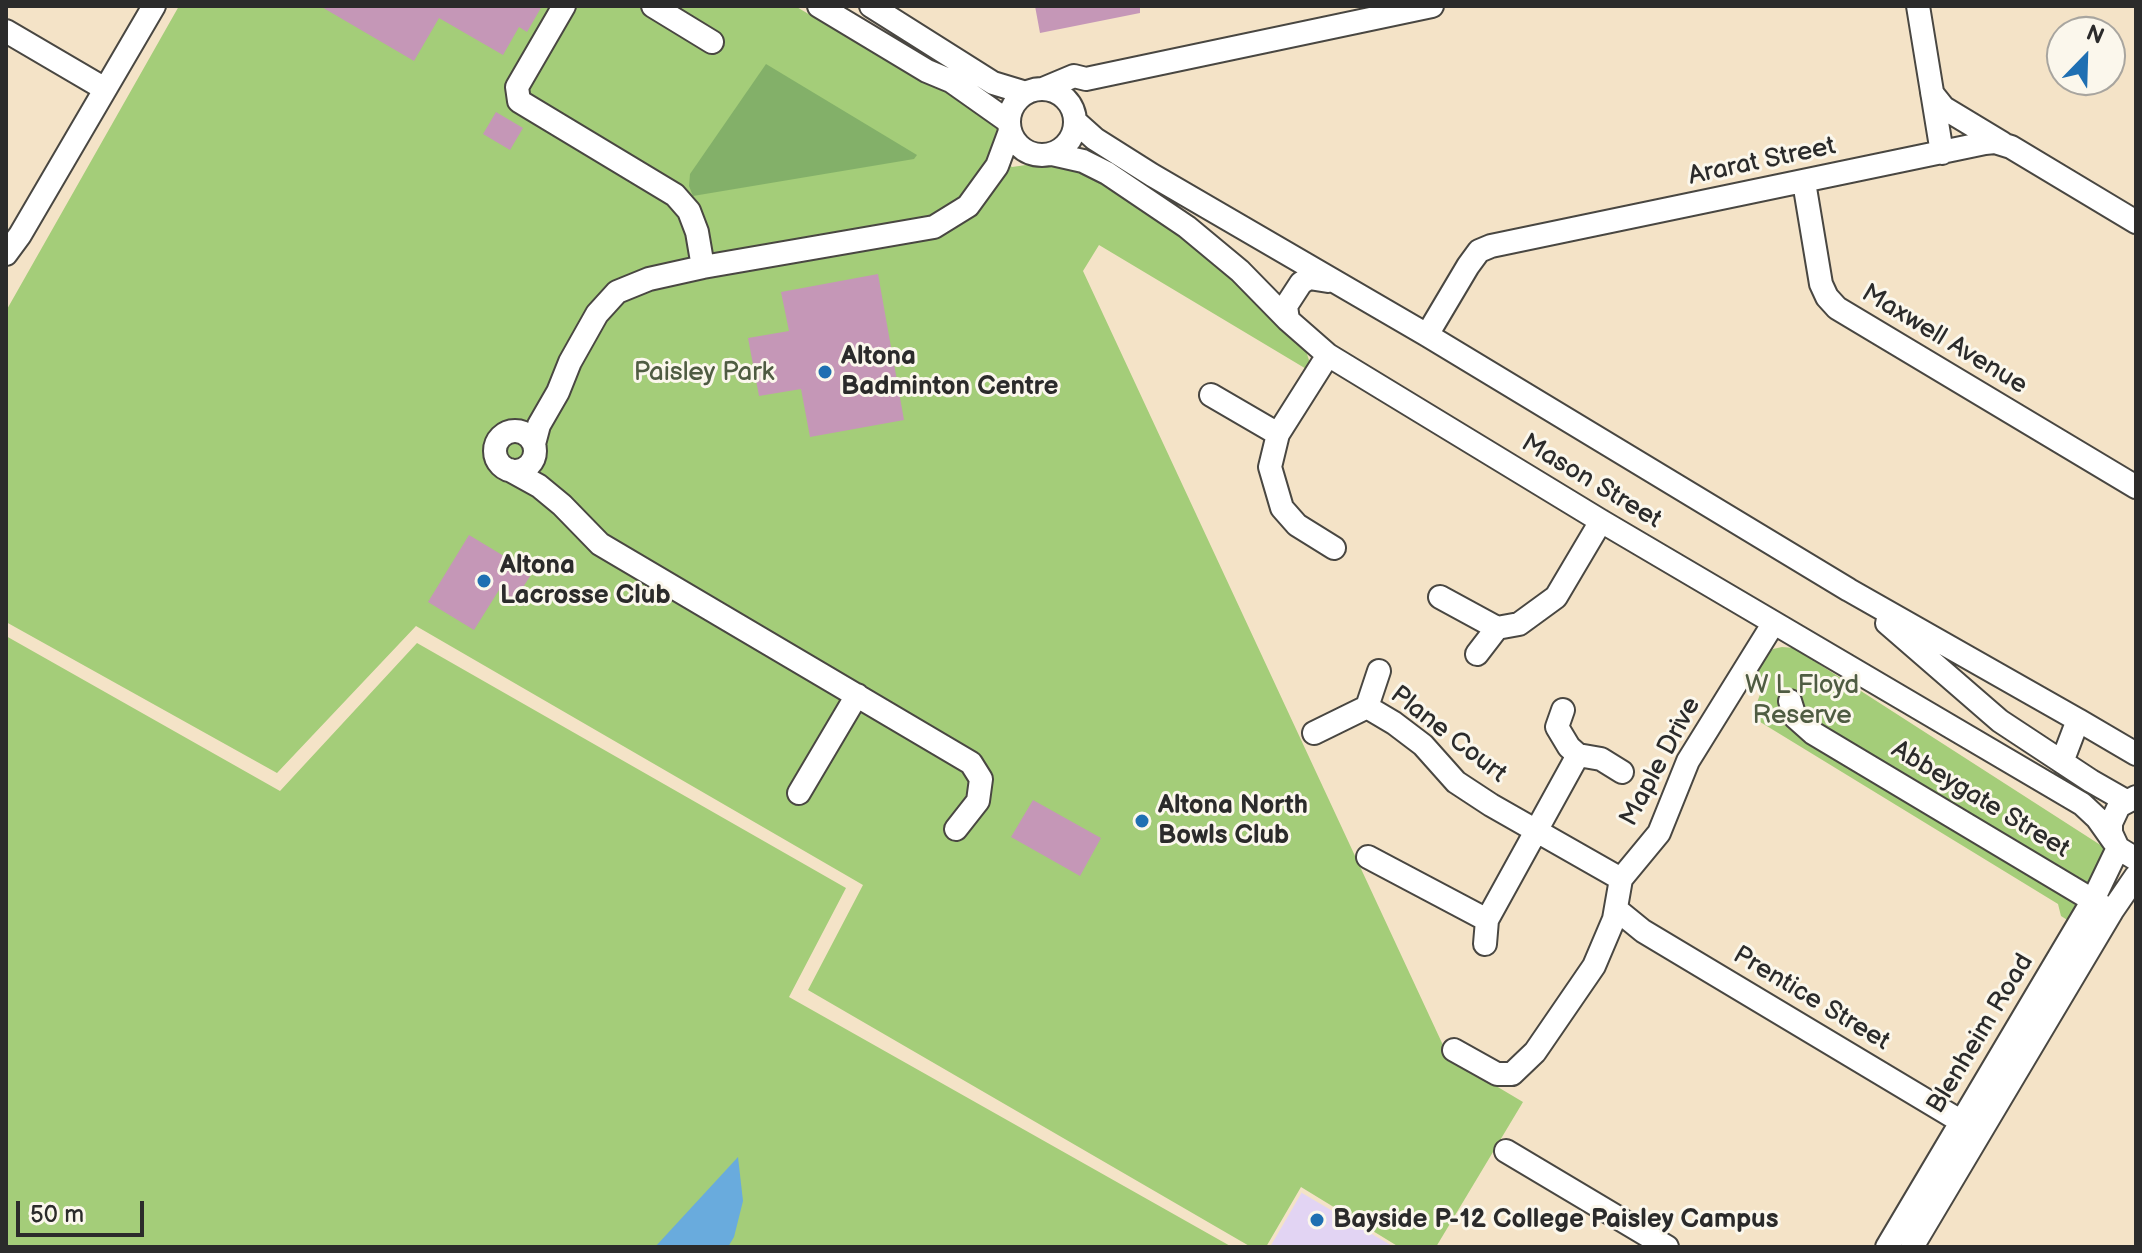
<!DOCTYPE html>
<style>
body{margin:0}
#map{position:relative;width:2142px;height:1253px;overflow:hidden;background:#f4e3c7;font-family:"Balsamiq Sans",sans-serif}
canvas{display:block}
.frame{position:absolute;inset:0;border:8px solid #2b2b2b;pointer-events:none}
.north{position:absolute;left:2046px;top:16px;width:80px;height:80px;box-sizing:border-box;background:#fbf7ec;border:2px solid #a8a59f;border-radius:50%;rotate:23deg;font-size:22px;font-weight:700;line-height:32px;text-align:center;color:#2b2b2b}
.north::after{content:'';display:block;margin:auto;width:28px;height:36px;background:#1f6fb2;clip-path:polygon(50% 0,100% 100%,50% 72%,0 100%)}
.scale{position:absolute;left:16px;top:1201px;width:128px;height:36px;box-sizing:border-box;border:4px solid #2b2b2b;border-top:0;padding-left:10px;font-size:24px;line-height:28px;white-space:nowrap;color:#2b2b2b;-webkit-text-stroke:6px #fbf7ec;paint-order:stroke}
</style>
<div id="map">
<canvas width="2142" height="1253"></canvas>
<div class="frame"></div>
<div class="north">N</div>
<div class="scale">50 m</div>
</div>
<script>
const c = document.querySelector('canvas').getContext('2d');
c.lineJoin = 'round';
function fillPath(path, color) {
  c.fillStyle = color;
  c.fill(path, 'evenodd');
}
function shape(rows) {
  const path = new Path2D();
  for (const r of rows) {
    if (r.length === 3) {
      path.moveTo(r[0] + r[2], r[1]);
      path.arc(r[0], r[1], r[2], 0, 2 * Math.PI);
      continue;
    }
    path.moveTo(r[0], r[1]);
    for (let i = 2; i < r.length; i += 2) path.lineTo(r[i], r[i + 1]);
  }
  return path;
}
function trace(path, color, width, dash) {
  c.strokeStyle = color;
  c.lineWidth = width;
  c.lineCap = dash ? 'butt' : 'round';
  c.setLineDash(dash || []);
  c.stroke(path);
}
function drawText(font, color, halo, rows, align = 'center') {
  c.font = font + ' "Balsamiq Sans",sans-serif';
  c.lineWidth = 6;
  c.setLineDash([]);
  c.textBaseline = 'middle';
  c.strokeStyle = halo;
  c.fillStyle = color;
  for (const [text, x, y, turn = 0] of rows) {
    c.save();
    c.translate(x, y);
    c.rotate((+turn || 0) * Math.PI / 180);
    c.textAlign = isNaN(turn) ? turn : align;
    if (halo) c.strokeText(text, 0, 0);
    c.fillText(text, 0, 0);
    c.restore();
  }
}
fillPath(shape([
 [1302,1192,1302,1193,1394,1247,1270,1247]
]), '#e2d4f3');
fillPath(shape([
 [179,6,795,6,873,52,886,53,988,112,1003,134,993,152,1012,167,1054,161,1101,175,1098,182,1200,250,1306,351,1310,363,1308,370,1099,245,1083,271,1449,1058,1523,1102,1436,1247,1399,1247,1301,1187,1266,1247,1251,1247,808,990,863,885,416,626,277,773,6,622,6,311],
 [6,636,280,791,417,643,846,888,789,997,1232,1247,6,1247],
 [1782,647,1794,648,2102,846,2110,857,2072,923,2061,916,2058,904,1752,717,1765,680,1755,673,1764,658,1773,649]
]), '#a4cd79');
fillPath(shape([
 [766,64,917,155,914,159,693,196,689,186,690,174]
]), '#83b069');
fillPath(shape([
 [738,1157,743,1201,734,1237,728,1247,655,1247]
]), '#69abdd');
fillPath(shape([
 [320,6,542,6,527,32,519,27,503,55,439,18,414,61],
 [1035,6,1140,6,1140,13,1040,33],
 [496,112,523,128,510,150,483,134],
 [878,274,904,420,810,437,801,389,759,396,748,338,789,331,781,292],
 [469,535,532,573,515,600,499,590,474,630,428,602],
 [1033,800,1101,838,1080,876,1011,837]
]), '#c597b7');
const minor = shape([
 [564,6,517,87,519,101,675,195,689,211,697,232,703,267],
 [653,6,712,42],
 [819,6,927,71,951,81,1009,122],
 [871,6,993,83,1026,93],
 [1918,6,1942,153],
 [6,31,105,89],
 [1042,122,33],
 [1043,89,1074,76,1086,79,1432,6],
 [1932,93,1944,108,2002,143],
 [1076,122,1095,139,1152,175,1427,335,1849,590,2078,720,2062,762],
 [1052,154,1083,161,1107,173,1187,227,1240,271,1288,320,1328,355,1601,521,2082,804,2097,818,2114,842],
 [1804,182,1821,284,1827,297,1837,308,2136,487],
 [6,254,20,235,154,6],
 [1288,320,1286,306,1301,283,1309,278,1328,281],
 [1427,335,1468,266,1479,251,1491,246,1985,143,1995,142,2011,147,2136,222],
 [1328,355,1278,434,1270,467,1282,508,1297,525,1334,548],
 [1211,395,1278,434],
 [515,451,20],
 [534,444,539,425,558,392,570,362,597,314,617,292,649,279,703,267,934,227,968,206,997,166,1010,131],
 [510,470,539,486,562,505,600,544,971,763,981,779,978,801,956,829],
 [1440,597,1497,628,1519,624,1556,597,1601,521],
 [1887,623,2000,721,2091,781,2126,801],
 [1477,654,1497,628],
 [1790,701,1795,717,1813,733,2104,907],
 [1367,707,1394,723,1423,745,1456,782,1491,805,1621,879],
 [1563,710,1557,727,1569,747,1578,755,1601,759,1622,772],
 [2078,720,2136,754],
 [1314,733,1367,707,1379,671],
 [799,793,857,695],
 [2136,797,2119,806,2111,823,2111,833,2118,848,2136,859],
 [1368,857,1487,920],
 [1616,909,1643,931,1972,1128],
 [1485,944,1487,920,1578,755],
 [1454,1050,1497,1074,1512,1074,1535,1052,1594,966,1614,919,1621,879,1659,833,1688,761,1773,624],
 [1506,1151,1667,1247],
 [1887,1247,2093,900,2118,848],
 [1912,1247,2112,911,2136,876]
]);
trace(minor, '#494742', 26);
trace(minor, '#fff', 22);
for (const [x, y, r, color] of [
 [825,372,8,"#1f6fb2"],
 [484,581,8,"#1f6fb2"],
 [1142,821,8,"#1f6fb2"],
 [1317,1220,8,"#1f6fb2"]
]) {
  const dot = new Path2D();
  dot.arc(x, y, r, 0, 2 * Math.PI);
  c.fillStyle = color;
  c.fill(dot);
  trace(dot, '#fbf7ec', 3);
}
drawText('26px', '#2b2b2b', '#fbf7ec', [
 ["Ararat Street",1762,162,-12],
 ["Maxwell Avenue",1944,340,31],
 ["Mason Street",1591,482,31],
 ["Plane Court",1448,735,38],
 ["Maple Drive",1661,762,-62],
 ["Abbeygate Street",1980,800,31],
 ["Prentice Street",1811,999,31],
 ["Blenheim Road",1981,1034,-59]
]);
drawText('bold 26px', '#2b2b2b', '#fbf7ec', [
 ["Altona",841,357],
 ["Badminton Centre",841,387],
 ["Altona",500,566],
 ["Lacrosse Club",500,596],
 ["Altona North",1158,806],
 ["Bowls Club",1158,836],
 ["Bayside P-12 College Paisley Campus",1333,1220]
], 'left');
drawText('26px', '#4f5c42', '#fbf7ec', [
 ["Paisley Park",704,373],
 ["W L Floyd",1802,686],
 ["Reserve",1802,716]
]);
</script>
